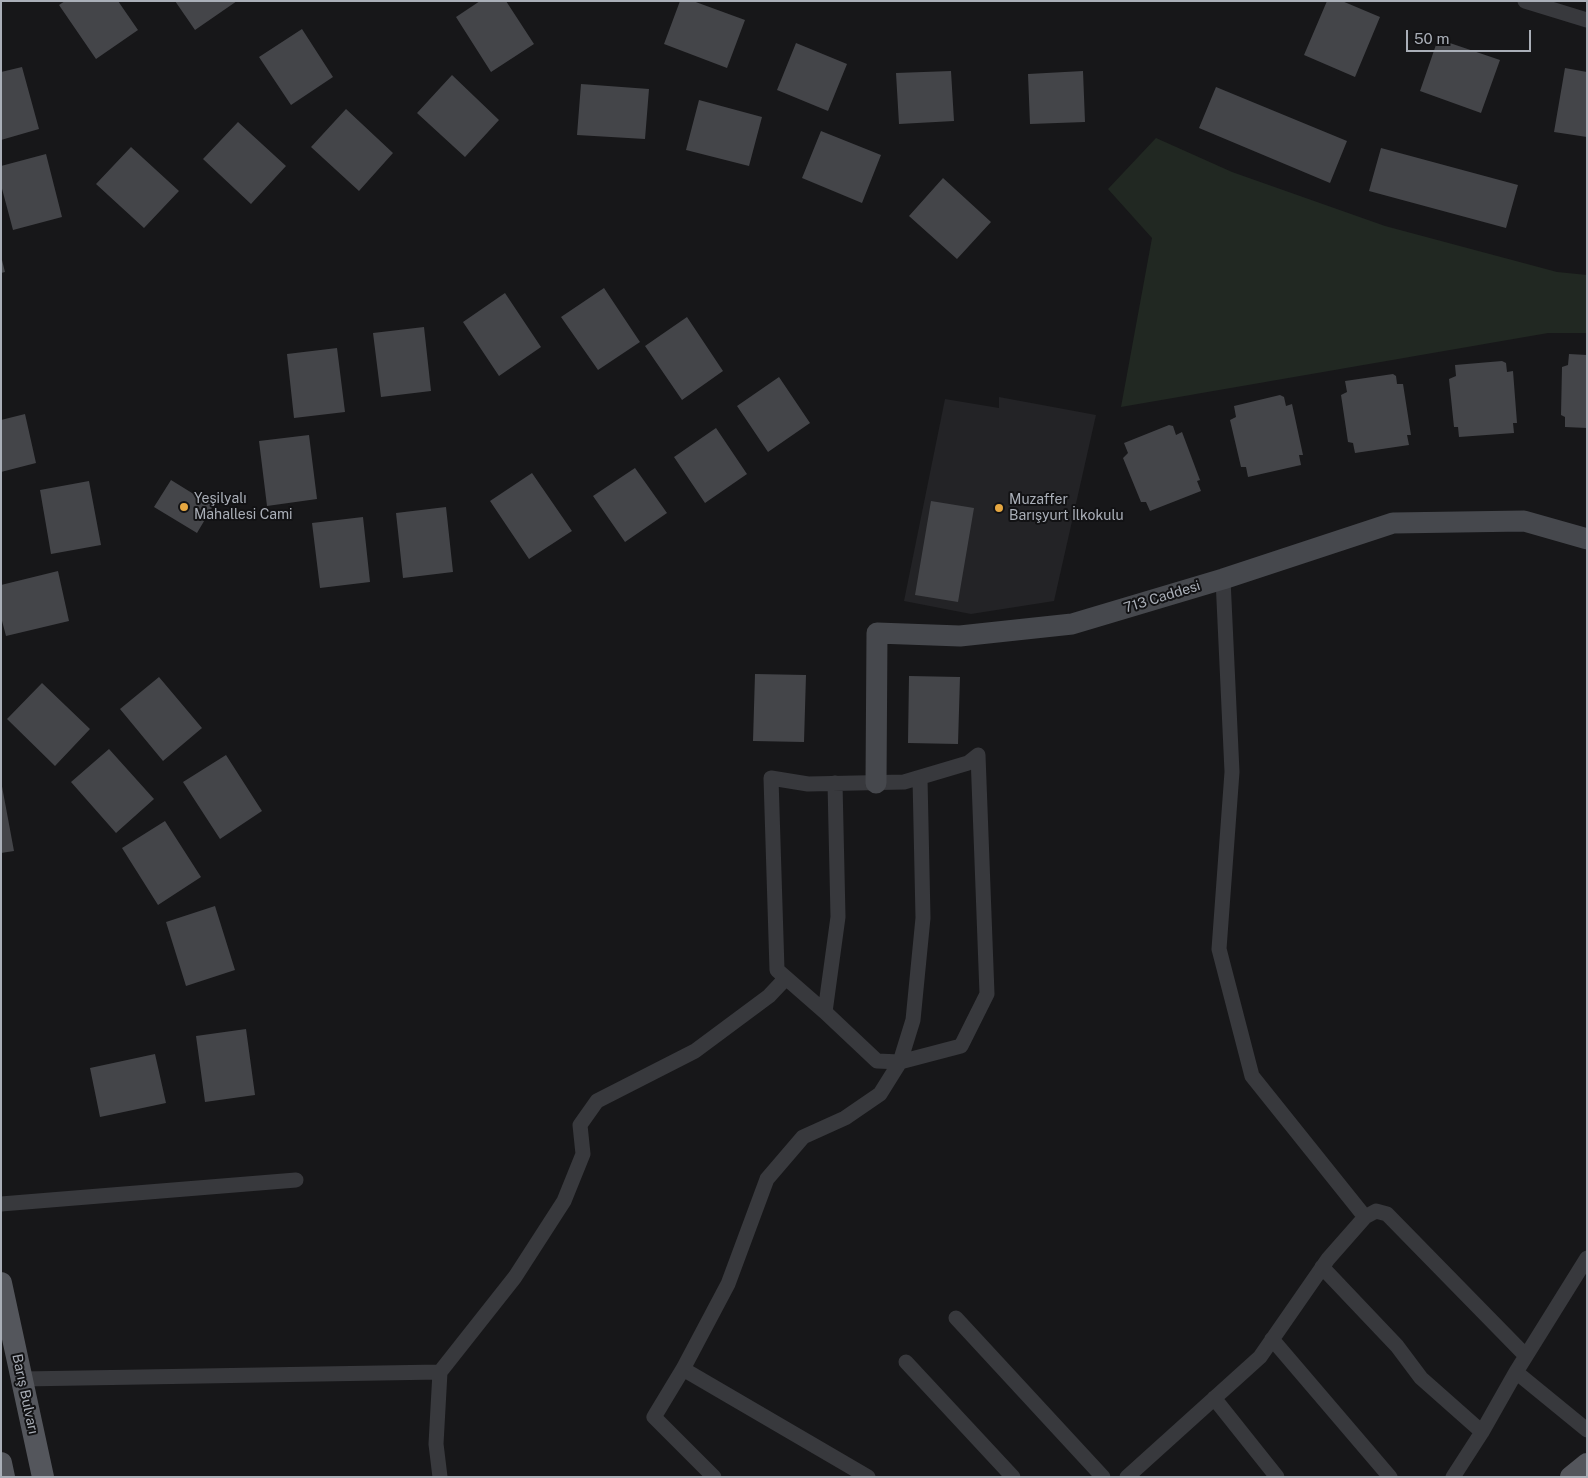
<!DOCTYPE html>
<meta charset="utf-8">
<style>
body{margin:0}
#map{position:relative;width:1588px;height:1478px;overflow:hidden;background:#171719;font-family:"Public Sans",sans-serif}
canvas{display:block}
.frame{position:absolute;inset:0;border:2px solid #aaafb8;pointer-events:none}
.scale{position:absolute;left:1406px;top:30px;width:125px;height:22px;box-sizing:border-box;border:2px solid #aaafb8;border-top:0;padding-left:6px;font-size:15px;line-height:18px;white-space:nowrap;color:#aaafb8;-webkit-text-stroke:4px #121214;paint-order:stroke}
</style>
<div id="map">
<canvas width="1588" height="1478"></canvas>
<div class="frame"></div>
<div class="scale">50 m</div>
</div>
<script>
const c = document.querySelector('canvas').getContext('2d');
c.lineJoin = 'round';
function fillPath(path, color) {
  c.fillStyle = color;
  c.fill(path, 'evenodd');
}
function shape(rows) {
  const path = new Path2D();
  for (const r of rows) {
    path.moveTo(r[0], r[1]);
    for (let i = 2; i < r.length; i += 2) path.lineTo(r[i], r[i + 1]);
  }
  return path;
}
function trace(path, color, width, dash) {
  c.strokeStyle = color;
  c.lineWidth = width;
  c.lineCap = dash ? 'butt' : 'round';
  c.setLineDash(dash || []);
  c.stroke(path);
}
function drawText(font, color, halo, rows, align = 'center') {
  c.font = font + ' "Public Sans",sans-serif';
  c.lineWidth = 4;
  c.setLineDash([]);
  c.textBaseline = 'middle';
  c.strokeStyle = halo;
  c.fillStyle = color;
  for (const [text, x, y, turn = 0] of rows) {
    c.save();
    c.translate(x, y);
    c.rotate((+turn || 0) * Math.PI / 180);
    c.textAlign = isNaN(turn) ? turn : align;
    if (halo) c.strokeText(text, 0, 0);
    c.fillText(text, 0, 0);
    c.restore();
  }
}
fillPath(shape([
 [999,397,1096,415,1054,601,971,614,904,601,945,399,999,408]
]), '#232326');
fillPath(shape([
 [1156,138,1232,172,1385,226,1557,272,1587,275,1587,333,1548,333,1121,407,1152,238,1108,189]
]), '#212822');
fillPath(shape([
 [65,1,118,1,138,30,96,59,59,5],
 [175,1,237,1,195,30],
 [480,1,506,1,534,44,491,72,456,17],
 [680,1,693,1,745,20,727,68,664,44],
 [1327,1,1342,1,1380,17,1355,77,1304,55],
 [302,29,333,77,291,105,259,57],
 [1438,39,1500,60,1481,113,1420,91],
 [796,43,847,64,828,111,777,90],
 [22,67,39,129,1,140,1,72],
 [1565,68,1587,72,1587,137,1554,132],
 [951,71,954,121,899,124,896,73],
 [1083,71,1085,122,1030,124,1028,74],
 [452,75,499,120,465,157,417,113],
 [581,84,649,89,645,139,577,135],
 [1216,87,1347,141,1330,183,1199,128],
 [699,100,762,117,749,166,686,150],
 [346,109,393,153,359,191,311,147],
 [238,122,286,166,251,204,203,159],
 [821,131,881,155,862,203,802,178],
 [131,147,179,191,144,228,96,184],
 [1381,148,1518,185,1506,228,1369,191],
 [46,154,62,217,13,230,1,185,1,166],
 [943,178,991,222,957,259,909,216],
 [1,256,5,272,1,273],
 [604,288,640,342,598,370,561,317],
 [505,293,541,347,499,376,463,322],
 [687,317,723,371,682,400,645,346],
 [424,327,431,391,381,397,373,333],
 [337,348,345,412,294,418,287,354],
 [1569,354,1587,355,1587,428,1565,427,1565,417,1561,415,1562,367,1568,365],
 [1502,361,1506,363,1507,372,1513,371,1517,423,1513,423,1514,433,1459,437,1458,427,1454,427,1449,379,1456,376,1455,365],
 [1393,374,1396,376,1397,384,1403,384,1411,435,1407,435,1409,445,1355,453,1353,443,1348,442,1341,395,1347,392,1345,381],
 [779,377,810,423,768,452,737,406],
 [1280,395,1284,397,1286,406,1292,404,1303,455,1299,455,1301,465,1248,477,1246,467,1241,467,1230,420,1236,417,1234,406],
 [25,414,36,463,1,472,1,420],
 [1169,425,1173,426,1176,435,1182,432,1200,480,1197,481,1201,491,1150,511,1146,502,1141,502,1123,458,1128,453,1124,443],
 [716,428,747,474,705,503,674,457],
 [309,435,317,499,267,506,259,441],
 [635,468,667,513,625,542,593,496],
 [532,473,572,531,529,559,490,501],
 [171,480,213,506,197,533,154,507],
 [89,481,101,545,51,554,40,490],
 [931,501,974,508,958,602,915,595],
 [446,507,453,572,403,578,396,513],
 [363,517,370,582,320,588,312,523],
 [58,571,69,621,6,636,1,617,1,585],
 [755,674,806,675,804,742,753,741],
 [909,676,960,677,958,744,908,743],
 [159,677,202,728,163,761,120,709],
 [42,683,90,729,55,766,7,719],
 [109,749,154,799,116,833,71,782],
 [226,755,262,811,220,839,183,782],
 [1,781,14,851,1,853],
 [165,821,201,877,158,905,122,848],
 [215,906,235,970,186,986,166,922],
 [246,1029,255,1095,205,1102,196,1036],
 [155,1054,166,1103,100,1117,90,1068]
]), '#444549');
trace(shape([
 [1525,1,1587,20],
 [920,778,923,918,913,1020,900,1062,961,1046,987,994,978,755],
 [835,783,838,917,825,1012,877,1061,900,1062,880,1094,845,1118,803,1137,767,1179,728,1284,683,1369,868,1477],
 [825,1012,777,970,771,778,808,784,904,782,968,763,978,755],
 [1,1204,296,1180],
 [1365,1217,1376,1211,1387,1214,1526,1356],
 [1587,1258,1516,1372,1587,1430],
 [1322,1267,1397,1346,1421,1378,1482,1432,1516,1372],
 [956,1318,1103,1477],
 [1272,1339,1390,1477],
 [906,1362,1013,1477],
 [683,1369,654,1417,714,1477],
 [440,1372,436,1444,440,1477],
 [22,1379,440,1372,515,1277,564,1201,583,1154,580,1125,597,1101,695,1051,769,996,786,978],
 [1214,1398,1277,1477],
 [1127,1477,1260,1357,1328,1259,1365,1217,1252,1076,1219,949,1232,772,1223,579],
 [1453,1477,1482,1432]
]), '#38393d', 15);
trace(shape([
 [876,783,877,633,960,636,1072,624,1223,579,1393,523,1524,521,1587,539]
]), '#46484d', 21);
trace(shape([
 [1,1283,43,1477],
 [1,1463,4,1477],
 [1571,1477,1587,1464]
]), '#54565c', 22);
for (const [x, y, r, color] of [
 [184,507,5,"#e6a741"],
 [999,508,5,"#e6a741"]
]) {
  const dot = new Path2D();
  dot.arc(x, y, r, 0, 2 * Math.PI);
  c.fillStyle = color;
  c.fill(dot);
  trace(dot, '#121214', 2);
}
drawText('14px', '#aaafb8', '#121214', [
 ["Yeşilyalı",194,499],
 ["Mahallesi Cami",194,515],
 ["Muzaffer",1009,500],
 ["Barışyurt İlkokulu",1009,516]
], 'left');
drawText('14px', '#aaafb8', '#121214', [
 ["713 Caddesi",1162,597,-17],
 ["Barış Bulvarı",25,1394,78]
]);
</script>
